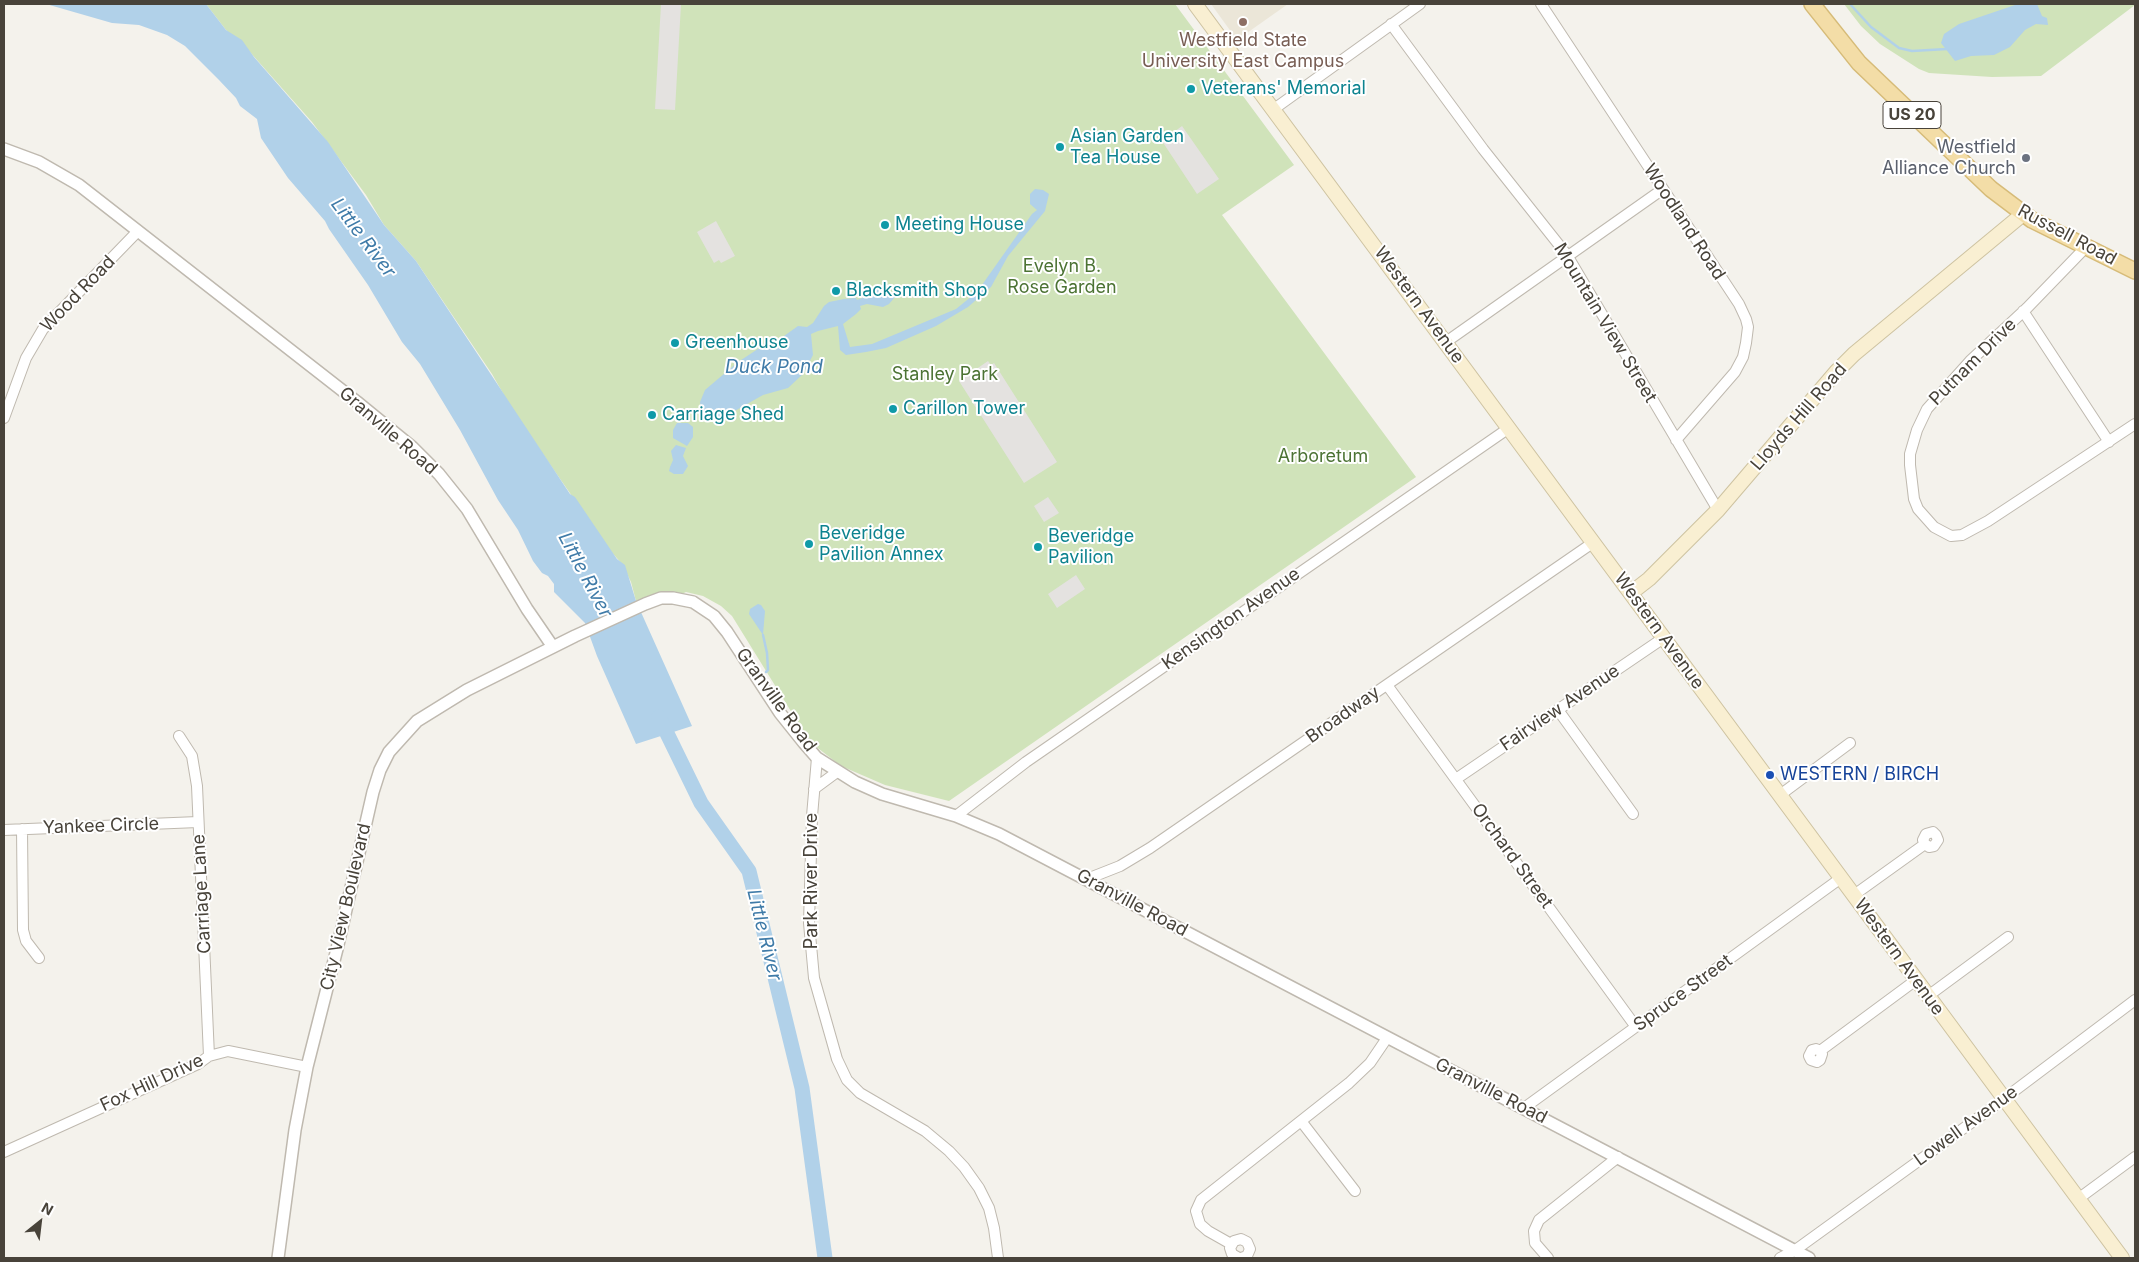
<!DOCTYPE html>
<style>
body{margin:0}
#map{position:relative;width:2139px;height:1262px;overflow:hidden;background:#f4f2ec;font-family:Inter,sans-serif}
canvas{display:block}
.frame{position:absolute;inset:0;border:5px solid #48433a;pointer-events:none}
.north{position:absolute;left:15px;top:1197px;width:50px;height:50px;-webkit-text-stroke:4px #fff;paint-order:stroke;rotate:29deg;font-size:14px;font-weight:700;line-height:20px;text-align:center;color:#48433a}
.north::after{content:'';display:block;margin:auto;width:18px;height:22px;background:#48433a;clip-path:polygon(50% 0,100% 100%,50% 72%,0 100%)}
</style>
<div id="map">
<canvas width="2139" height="1262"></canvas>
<div class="frame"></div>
<div class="north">N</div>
</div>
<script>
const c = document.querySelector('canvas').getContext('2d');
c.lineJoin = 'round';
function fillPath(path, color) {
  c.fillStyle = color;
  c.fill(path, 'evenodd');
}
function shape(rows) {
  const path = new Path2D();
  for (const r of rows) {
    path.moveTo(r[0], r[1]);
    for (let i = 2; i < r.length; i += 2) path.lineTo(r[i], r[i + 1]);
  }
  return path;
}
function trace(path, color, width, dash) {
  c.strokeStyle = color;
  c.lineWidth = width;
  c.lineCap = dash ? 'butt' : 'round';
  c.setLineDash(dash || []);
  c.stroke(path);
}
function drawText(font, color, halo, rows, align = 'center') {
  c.font = font + ' Inter,sans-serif';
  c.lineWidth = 4;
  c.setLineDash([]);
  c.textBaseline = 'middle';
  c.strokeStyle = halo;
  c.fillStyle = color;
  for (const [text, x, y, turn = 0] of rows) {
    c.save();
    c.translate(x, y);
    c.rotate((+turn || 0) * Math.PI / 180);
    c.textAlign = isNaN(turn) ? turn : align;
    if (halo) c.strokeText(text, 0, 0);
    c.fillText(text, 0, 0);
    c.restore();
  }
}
fillPath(shape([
 [1211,4,1288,4,1237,40]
]), '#ebe6d8');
fillPath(shape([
 [206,4,1175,4,1294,165,1222,215,1416,477,949,801,885,785,841,766,810,742,732,616,721,606,703,596,686,592,673,598,671,591,662,592,636,601,631,582,622,564,608,548,513,411,492,374,416,261,384,225,366,195,312,122,249,51,226,30],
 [1844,4,2135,4,2135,5,2041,76,1992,77,1929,73,1919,69,1880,44,1861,26]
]), '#d0e3ba');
fillPath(shape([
 [661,4,681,4,675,110,655,109],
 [1182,126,1219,179,1197,194,1162,141],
 [716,221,735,256,721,263,719,260,714,263,697,232],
 [988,361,991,365,994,363,1057,462,1024,483,959,381],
 [1048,497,1059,513,1044,522,1034,506],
 [1076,575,1085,589,1057,608,1048,594]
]), '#e4e2e0');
fillPath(shape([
 [46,4,206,4,226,30,242,40,254,57,328,142,384,225,416,261,570,494,575,497,617,559,625,565,636,601,692,726,636,744,597,656,585,623,554,592,554,584,548,576,542,573,533,561,518,530,498,500,460,430,420,364,402,342,368,285,329,229,325,221,288,178,261,138,257,119,240,106,236,98,219,80,185,46,167,35,139,25,112,23],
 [2018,4,2037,4,2042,16,2047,18,2048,25,2036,24,2025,30,2010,47,1994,55,1971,56,1955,61,1941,43,1944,34,1959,24],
 [1035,189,1043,190,1049,194,1045,211,1008,256,991,287,968,307,936,326,886,348,866,352,846,355,840,350,838,326,818,331,811,334,813,355,803,374,788,388,763,395,717,421,710,422,701,409,700,402,705,390,738,362,761,347,777,341,798,326,807,327,813,323,824,306,829,302,844,299,856,298,857,300,865,297,874,289,880,287,895,297,889,304,883,307,867,304,860,306,861,309,856,314,843,324,850,347,872,344,956,309,977,292,1032,214,1037,210,1030,204,1030,194],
 [677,423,688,423,693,427,693,437,687,446,673,438,673,430],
 [676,445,686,448,683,456,688,466,683,474,674,474,669,471,670,467,673,460,671,451],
 [758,604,761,605,765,611,763,635,749,614,750,609]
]), '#b1d1e9');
trace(shape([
 [1850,4,1871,27,1899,48,1912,51,1947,49],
 [763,635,767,653,768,670,766,672]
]), '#b1d1e9', 2.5);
trace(shape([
 [659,717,701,803,749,871,802,1088,825,1258]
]), '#b1d1e9', 15);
const minor = shape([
 [1541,4,1739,304,1746,319,1748,327,1746,343,1743,357,1735,372,1676,440],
 [1391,24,1483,149,1567,255,1718,510],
 [1274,109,1420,4],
 [2086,247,2027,308,1970,361,1927,409,1917,430,1910,454,1910,465,1914,499,1918,509,1934,527,1951,536,1962,535,1988,521,2135,424],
 [2023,311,2109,442],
 [1446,342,1663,189],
 [4,418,26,358,43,329,138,231],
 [1387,685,1636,1027],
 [1558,710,1633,814],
 [179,736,192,756,197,786,209,1056],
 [817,758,812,816,809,923,814,978,837,1059,847,1080,860,1093,925,1131,949,1151,964,1167,979,1188,989,1208,994,1228,998,1258],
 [1456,779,1665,637],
 [814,789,837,772],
 [1780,795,1850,743],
 [956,816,1026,762,1509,428],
 [22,829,23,930,26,941,39,958],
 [4,830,198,822],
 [1087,879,1120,866,1150,848,1594,542],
 [1854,895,1925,844,1929,847,1934,846,1938,840,1936,835,1933,832,1926,834,1923,840,1925,844],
 [1928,996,2008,937],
 [1820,1051,1822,1054,1820,1060,1817,1062,1811,1060,1809,1056,1812,1050,1816,1049,1820,1051,1916,980],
 [1524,1108,1841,878],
 [1301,1121,1355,1191],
 [4,1152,198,1064,209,1056,228,1051,307,1067],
 [2078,1199,2135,1157],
 [1231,1244,1208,1231,1200,1224,1196,1211,1201,1200,1349,1083,1370,1063,1387,1038],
 [1239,1258,1232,1254,1230,1248,1234,1241,1241,1239,1247,1242,1250,1249,1247,1256,1241,1258],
 [1548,1258,1535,1243,1534,1231,1539,1220,1618,1157],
 [1780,1258,1794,1251,1993,1107,2135,1000]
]);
const tertiary = shape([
 [4,149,39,162,79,185,357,402,412,447,439,474,467,509,527,609,553,647],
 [278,1258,295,1130,307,1067,337,949,373,792,380,770,389,752,417,721,467,690,575,636,645,604,661,598,673,598,693,602,714,616,727,632,780,713,804,743,817,758,855,782,882,794,956,816,999,834,1809,1258]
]);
const secondary = shape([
 [1195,4,2122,1258],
 [1631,593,1649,579,1718,510,1836,372,1854,354,2023,214]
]);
const primary = shape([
 [1812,4,1859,63,1991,189,2032,220,2135,271]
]);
trace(minor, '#bfb9af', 12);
trace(tertiary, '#bfb9af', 14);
trace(secondary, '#cec3a1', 16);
trace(primary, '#d6bb78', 18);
trace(minor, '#fff', 10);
trace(tertiary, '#fff', 11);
trace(secondary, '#f9efd2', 14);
trace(primary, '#f3dda7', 15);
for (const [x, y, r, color] of [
 [1243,22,5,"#8d6e63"],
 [1191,89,5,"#0f9aa8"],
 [1060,147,5,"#0f9aa8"],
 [2026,158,5,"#6b7280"],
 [885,225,5,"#0f9aa8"],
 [836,291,5,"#0f9aa8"],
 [675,343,5,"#0f9aa8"],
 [893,409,5,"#0f9aa8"],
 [652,415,5,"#0f9aa8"],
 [809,544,5,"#0f9aa8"],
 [1038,547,5,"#0f9aa8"],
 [1770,775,5,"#1a4fb4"]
]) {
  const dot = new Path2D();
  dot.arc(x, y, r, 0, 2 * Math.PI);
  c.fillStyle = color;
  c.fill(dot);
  trace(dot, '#fff', 2);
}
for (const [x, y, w] of [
 [1912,115,58]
]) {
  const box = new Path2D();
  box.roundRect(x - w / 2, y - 13.5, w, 27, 4);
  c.fillStyle = '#fff';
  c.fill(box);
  trace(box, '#48433a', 1);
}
drawText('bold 16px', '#48433a', null, [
 ["US 20",1912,115]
]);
drawText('18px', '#785e54', '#fff', [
 ["Westfield State",1243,41],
 ["University East Campus",1243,62]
]);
drawText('18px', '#0d838f', '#fff', [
 ["Veterans' Memorial",1201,89],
 ["Asian Garden",1070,137],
 ["Tea House",1070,158],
 ["Meeting House",895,225],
 ["Blacksmith Shop",846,291],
 ["Greenhouse",685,343],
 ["Carillon Tower",903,409],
 ["Carriage Shed",662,415],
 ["Beveridge",819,534],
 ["Pavilion Annex",819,555],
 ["Beveridge",1048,537],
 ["Pavilion",1048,558]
], 'left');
drawText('18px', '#5b616d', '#fff', [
 ["Westfield",2016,148],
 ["Alliance Church",2016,169]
], 'right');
drawText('18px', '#48433a', '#fff', [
 ["Woodland Road",1684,222,57],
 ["Russell Road",2067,235,28],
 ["Wood Road",78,294,-46],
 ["Western Avenue",1419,305,54],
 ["Mountain View Street",1605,323,59],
 ["Putnam Drive",1973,362,-45],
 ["Lloyds Hill Road",1799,417,-49],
 ["Granville Road",388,431,41],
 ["Kensington Avenue",1231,619,-35],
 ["Western Avenue",1659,631,54],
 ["Granville Road",776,700,54],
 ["Fairview Avenue",1560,708,-34],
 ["Broadway",1343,715,-35],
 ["Yankee Circle",101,826,-2],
 ["Orchard Street",1512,856,54],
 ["Park River Drive",812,881,-90],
 ["Carriage Lane",202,894,-93],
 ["Granville Road",1132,903,28],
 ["City View Boulevard",346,907,-77],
 ["Western Avenue",1899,957,54],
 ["Spruce Street",1683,993,-36],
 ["Fox Hill Drive",152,1083,-25],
 ["Granville Road",1491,1091,27],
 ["Lowell Avenue",1966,1126,-36]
]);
drawText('18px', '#4c7334', '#fff', [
 ["Evelyn B.",1062,267],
 ["Rose Garden",1062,288],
 ["Stanley Park",945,375],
 ["Arboretum",1323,457]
]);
drawText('18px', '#164399', '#fff', [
 ["WESTERN / BIRCH",1780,775]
], 'left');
drawText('italic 19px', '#3f7ba8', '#fff', [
 ["Little River",363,238,53],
 ["Duck Pond",774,367],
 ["Little River",585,575,62],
 ["Little River",764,935,76]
]);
</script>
